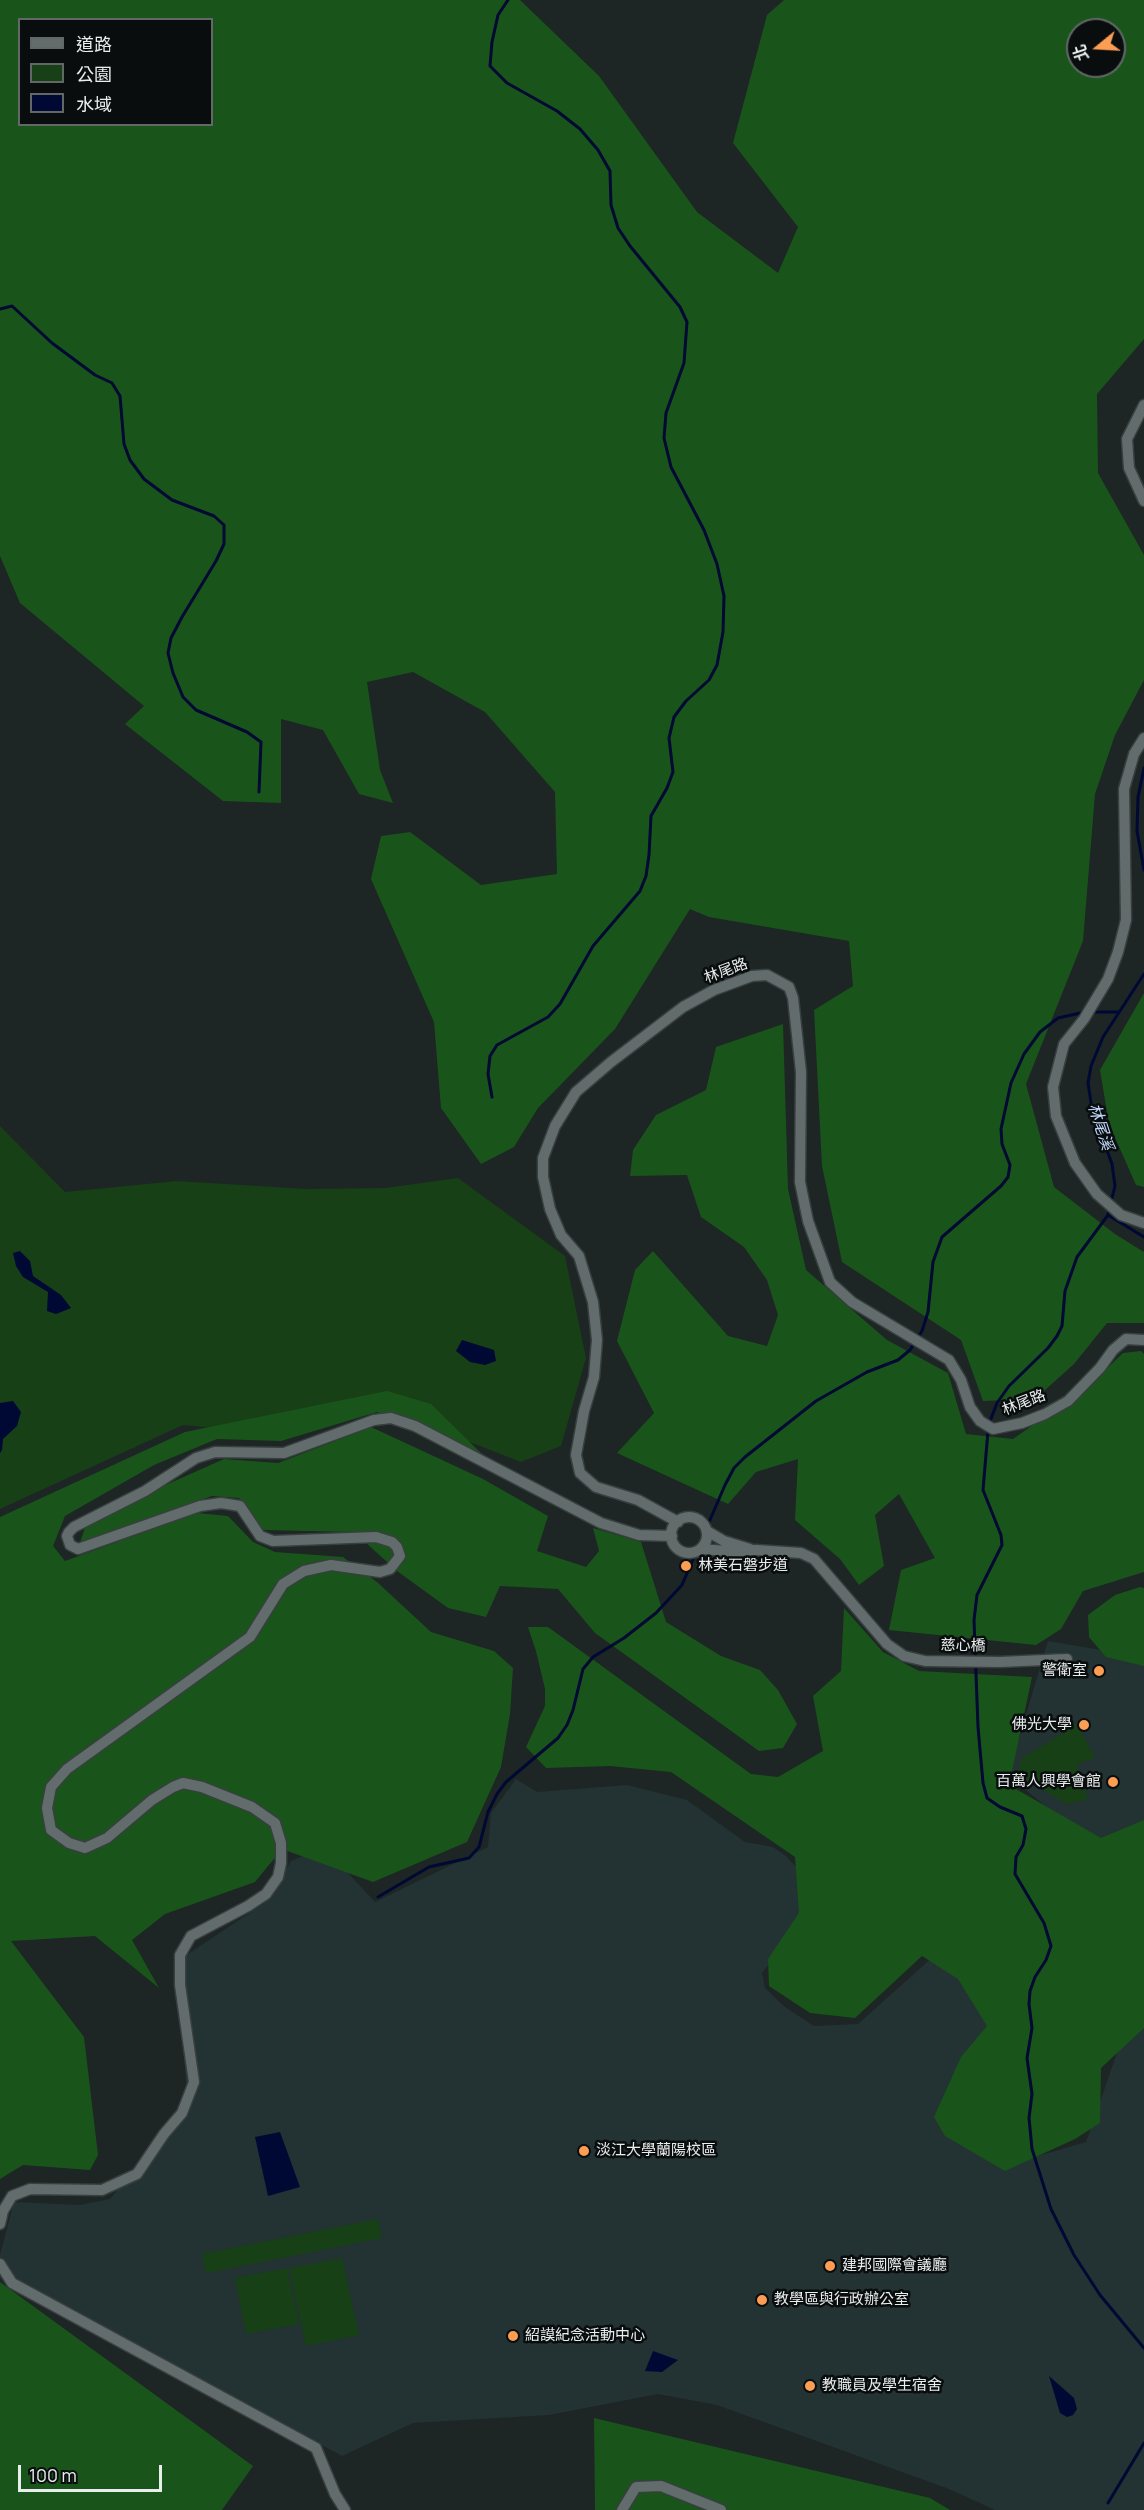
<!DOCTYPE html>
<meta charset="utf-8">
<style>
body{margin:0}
#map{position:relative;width:1144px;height:2510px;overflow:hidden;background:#1d2525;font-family:Manrope,"Noto Sans TC",sans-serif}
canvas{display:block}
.legend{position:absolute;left:18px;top:18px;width:195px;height:108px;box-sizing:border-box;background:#0a0d0d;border:2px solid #636767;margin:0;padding:8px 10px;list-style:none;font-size:18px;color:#e8eded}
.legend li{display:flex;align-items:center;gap:12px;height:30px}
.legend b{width:30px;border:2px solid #636767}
.north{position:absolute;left:1066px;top:18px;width:60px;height:60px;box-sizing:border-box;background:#0a0d0d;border:2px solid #636767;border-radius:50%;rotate:252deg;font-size:16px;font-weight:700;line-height:24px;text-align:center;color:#e8eded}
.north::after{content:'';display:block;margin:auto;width:21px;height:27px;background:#fc9d54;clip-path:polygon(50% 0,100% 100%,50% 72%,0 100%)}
.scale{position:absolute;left:18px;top:2465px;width:144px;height:27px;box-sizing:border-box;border:3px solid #e8eded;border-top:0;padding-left:8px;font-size:18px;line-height:21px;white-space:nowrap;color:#e8eded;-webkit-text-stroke:4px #0a0d0d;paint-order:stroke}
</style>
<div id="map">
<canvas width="1144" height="2510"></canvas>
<ul class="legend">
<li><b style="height:8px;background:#636c6c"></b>道路</li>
<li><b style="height:16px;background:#174017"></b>公園</li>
<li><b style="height:16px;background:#000934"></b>水域</li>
</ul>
<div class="north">北</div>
<div class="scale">100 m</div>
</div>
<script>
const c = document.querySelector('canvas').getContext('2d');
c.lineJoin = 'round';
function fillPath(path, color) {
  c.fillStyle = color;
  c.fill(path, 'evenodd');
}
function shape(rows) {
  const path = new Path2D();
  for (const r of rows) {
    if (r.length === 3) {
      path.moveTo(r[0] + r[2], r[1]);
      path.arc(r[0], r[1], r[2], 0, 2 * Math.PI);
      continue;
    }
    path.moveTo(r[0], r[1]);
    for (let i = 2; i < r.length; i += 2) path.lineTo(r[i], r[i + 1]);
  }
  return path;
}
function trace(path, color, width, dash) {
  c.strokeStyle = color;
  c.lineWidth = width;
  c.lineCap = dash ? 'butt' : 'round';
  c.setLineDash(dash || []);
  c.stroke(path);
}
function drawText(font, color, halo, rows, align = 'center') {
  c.font = font + ' Manrope,"Noto Sans TC",sans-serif';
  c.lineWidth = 5;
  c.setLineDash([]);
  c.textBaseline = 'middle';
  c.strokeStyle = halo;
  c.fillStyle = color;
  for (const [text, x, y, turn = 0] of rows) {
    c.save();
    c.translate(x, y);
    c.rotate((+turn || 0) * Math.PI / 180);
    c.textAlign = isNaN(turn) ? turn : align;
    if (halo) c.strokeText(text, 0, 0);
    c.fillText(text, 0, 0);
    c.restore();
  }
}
fillPath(shape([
 [1048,1641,1144,1657,1144,1828,1093,1846,1008,1775],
 [516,1779,537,1792,627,1785,687,1800,745,1842,773,1847,786,1856,801,1872,803,1922,762,1973,765,1988,785,2007,814,2026,858,2024,945,1946,1002,1997,1024,2160,1086,2142,1117,2053,1144,2024,1144,2510,995,2510,949,2489,717,2405,658,2394,549,2415,413,2423,342,2456,0,2272,0,2255,14,2202,80,2205,110,2199,188,2105,176,1962,266,1902,291,1861,324,1847,375,1902,488,1847,491,1813]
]), '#233233');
fillPath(shape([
 [0,1126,65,1192,177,1181,306,1189,385,1188,458,1178,565,1256,586,1358,561,1446,521,1462,374,1405,277,1434,183,1425,0,1509],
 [1077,1724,1095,1758,1077,1764,1088,1799,1067,1804,1026,1780,1018,1771,1021,1759],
 [378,2219,382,2238,206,2273,202,2254],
 [342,2258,359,2335,306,2346,289,2268],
 [287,2268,299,2324,246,2334,235,2278]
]), '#174017');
fillPath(shape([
 [0,0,520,0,599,76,697,212,778,273,798,227,733,143,767,15,784,0,1144,0,1144,339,1097,394,1098,473,1144,555,1144,680,1115,735,1095,794,1083,941,1026,1084,1054,1187,1115,1234,1144,1252,1144,1323,1107,1323,1074,1364,1035,1399,983,1401,961,1340,842,1262,822,1166,814,1010,853,986,849,941,709,917,690,909,615,1029,538,1108,514,1147,481,1164,441,1108,434,1022,371,879,381,836,410,832,481,885,557,874,555,792,485,712,413,672,367,682,380,770,393,803,359,794,323,730,281,719,281,803,223,801,125,724,144,706,20,603,0,556],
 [20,20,212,20,212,124,20,124],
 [1078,30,1114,30,1114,66,1078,66],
 [1144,993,1144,1187,1136,1185,1109,1124,1100,1070],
 [783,1024,788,1189,806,1270,887,1340,948,1373,966,1434,1013,1439,1091,1384,1123,1353,1141,1351,1144,1354,1144,1572,1083,1591,1061,1629,1036,1645,889,1630,901,1570,935,1558,899,1494,875,1515,884,1566,859,1585,840,1559,795,1520,798,1459,756,1472,728,1504,617,1453,654,1413,617,1341,635,1270,653,1251,728,1336,767,1346,778,1315,767,1280,744,1247,701,1217,687,1175,630,1176,633,1150,656,1115,706,1090,716,1047],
 [387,1391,431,1404,487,1459,377,1412,281,1441,217,1439,154,1465,65,1516,53,1546,65,1561,197,1513,228,1516,253,1542,275,1552,343,1557,377,1582,431,1632,494,1651,513,1668,510,1714,501,1767,467,1842,373,1882,282,1849,255,1882,165,1914,132,1940,159,1988,95,1936,11,1941,84,2037,98,2155,90,2170,23,2165,0,2179,0,1517,185,1432],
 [371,1427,483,1479,548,1516,537,1551,586,1567,599,1551,593,1528,641,1542,666,1622,721,1656,760,1670,778,1690,797,1724,783,1748,759,1751,595,1633,558,1589,500,1586,486,1617,448,1608,397,1571,354,1532,262,1530,239,1498,212,1496,80,1543,85,1527,134,1499,224,1459,278,1463],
 [1140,1587,1144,1588,1144,1666,1106,1657,1089,1637,1088,1615,1115,1595],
 [844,1608,883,1652,919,1671,1032,1677,1009,1785,1101,1838,1144,1820,1144,2028,1101,2068,1100,2123,1075,2139,1005,2171,945,2136,934,2117,961,2057,987,2026,958,1979,922,1956,855,2018,810,2013,769,1986,768,1959,799,1913,795,1857,671,1772,610,1766,546,1768,526,1747,545,1706,545,1689,536,1651,528,1627,548,1627,751,1774,778,1777,823,1751,813,1696,841,1671],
 [0,2282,253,2466,222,2510,0,2510],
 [594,2418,930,2498,950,2510,595,2510]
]), '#19551a');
fillPath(shape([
 [20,1251,30,1261,33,1276,61,1295,71,1308,56,1314,47,1311,48,1292,23,1277,16,1266,13,1253],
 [462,1340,494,1350,496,1361,485,1365,470,1362,456,1351],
 [13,1401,21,1412,17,1426,3,1439,2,1450,0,1453,0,1403],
 [280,2132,300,2187,268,2196,255,2137],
 [653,2351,678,2360,662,2372,645,2371],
 [1049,2376,1074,2398,1077,2409,1073,2415,1067,2417,1060,2413]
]), '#000934');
trace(shape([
 [0,309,12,306,52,343,95,375,112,383,120,396,124,444,130,460,144,479,172,500,214,516,224,525,224,544,216,561,182,617,171,638,168,653,173,673,183,697,196,710,247,732,261,742,259,792],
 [1144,768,1138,797,1137,831,1144,870],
 [1091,1012,1119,1012],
 [492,1097,488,1074,490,1056,497,1045,548,1017,560,1004,593,946,640,891,646,876,649,855,651,816,667,788,673,772,669,738,674,717,686,701,709,680,717,665,723,632,724,596,717,564,704,530,671,467,664,438,666,413,684,363,687,322,680,307,630,246,618,228,611,205,610,171,598,150,580,129,557,111,507,83,490,66,492,42,498,15,508,0],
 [1111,1202,1115,1186,1112,1164,1092,1109,1088,1083,1091,1066,1103,1037,1144,974],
 [1109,1208,1108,1215,1144,1237],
 [989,1424,997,1403,1009,1386,1048,1348,1057,1336,1062,1326,1065,1291,1077,1257,1108,1215],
 [988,1431,983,1490,1001,1535,1002,1545,977,1595,974,1620,978,1727,983,1783,987,1798,1000,1807,1022,1816,1026,1829,1023,1845,1016,1857,1015,1874,1044,1923,1051,1946,1046,1960,1035,1977,1030,1991,1029,2004,1032,2028,1027,2058,1032,2094,1029,2118,1032,2149,1051,2209,1074,2255,1100,2295,1144,2348],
 [378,1897,429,1867,469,1858,479,1847,488,1812,497,1794,506,1782,558,1738,567,1725,573,1710,583,1669,593,1657,624,1638,656,1613,682,1585,725,1485,734,1468,745,1457,816,1401,867,1372,898,1360,910,1350,922,1331,928,1312,933,1262,942,1237,1001,1186,1008,1177,1010,1165,1002,1144,1001,1129,1011,1083,1024,1054,1040,1032,1058,1018,1085,1012],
 [1108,2503,1144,2443]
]), '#000934', 3);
const minor = shape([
 [1144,405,1127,439,1129,468,1144,501],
 [1144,738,1134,754,1124,789,1126,920,1118,952,1108,979,1084,1019,1064,1044,1053,1087,1056,1116,1075,1163,1097,1194,1121,1215,1144,1223],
 [689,1535,18],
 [678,1522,638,1500,596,1487,580,1473,576,1455,584,1411,594,1377,597,1340,593,1302,579,1256,561,1235,550,1209,543,1177,543,1158,555,1126,576,1092,611,1062,683,1007,714,990,752,976,767,975,789,987,793,998,801,1072,800,1182,808,1221,830,1282,852,1302,949,1360,961,1380,970,1407,980,1421,993,1429,1022,1423,1045,1414,1068,1401,1100,1368,1113,1350,1126,1339,1144,1340],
 [707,1531,724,1541,750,1549],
 [701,1549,739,1552,756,1550,801,1553,814,1559,887,1644,904,1656,925,1661,1000,1662,1067,1659],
 [0,2224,3,2211,12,2196,30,2189,102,2190,137,2174,164,2134,182,2113,194,2082,180,1985,180,1955,191,1936,248,1906,266,1894,278,1877,281,1863,281,1843,275,1823,252,1807,202,1787,183,1783,173,1787,152,1800,107,1838,85,1848,69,1843,51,1830,47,1808,51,1787,67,1769,250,1637,283,1584,304,1571,331,1565,380,1572,390,1569,400,1556,397,1547,392,1542,376,1537,273,1541,260,1536,240,1506,221,1503,200,1506,78,1549,70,1545,67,1536,69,1532,74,1527,145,1491,196,1458,215,1452,284,1453,374,1420,391,1418,415,1426,601,1523,639,1535,672,1536],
 [0,2264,12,2283,316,2448,335,2494,345,2510],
 [622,2510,636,2487,661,2486,721,2510]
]);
trace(minor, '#383f3f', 13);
trace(minor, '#636c6c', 10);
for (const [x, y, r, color] of [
 [686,1566,6,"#fc9d54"],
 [1099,1671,6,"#fc9d54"],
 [1084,1725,6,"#fc9d54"],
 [1113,1782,6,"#fc9d54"],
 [584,2151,6,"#fc9d54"],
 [830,2266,6,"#fc9d54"],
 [762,2300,6,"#fc9d54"],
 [513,2336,6,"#fc9d54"],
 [810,2386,6,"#fc9d54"]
]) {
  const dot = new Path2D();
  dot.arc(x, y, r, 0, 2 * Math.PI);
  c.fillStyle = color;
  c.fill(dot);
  trace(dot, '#0a0d0d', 2);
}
drawText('15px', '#e8eded', '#0a0d0d', [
 ["林尾路",726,971,-20],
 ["林尾路",1024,1403,-21],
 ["慈心橋",963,1646,1]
]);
drawText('15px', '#e8eded', '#0a0d0d', [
 ["林美石磐步道",698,1566],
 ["警衛室",1087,1671,"right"],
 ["佛光大學",1072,1725,"right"],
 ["百萬人興學會館",1101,1782,"right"],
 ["淡江大學蘭陽校區",596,2151],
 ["建邦國際會議廳",842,2266],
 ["教學區與行政辦公室",774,2300],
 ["紹謨紀念活動中心",525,2336],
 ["教職員及學生宿舍",822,2386]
], 'left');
drawText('italic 16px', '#c0d6fa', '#0a0d0d', [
 ["林尾溪",1100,1127,72]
]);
</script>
